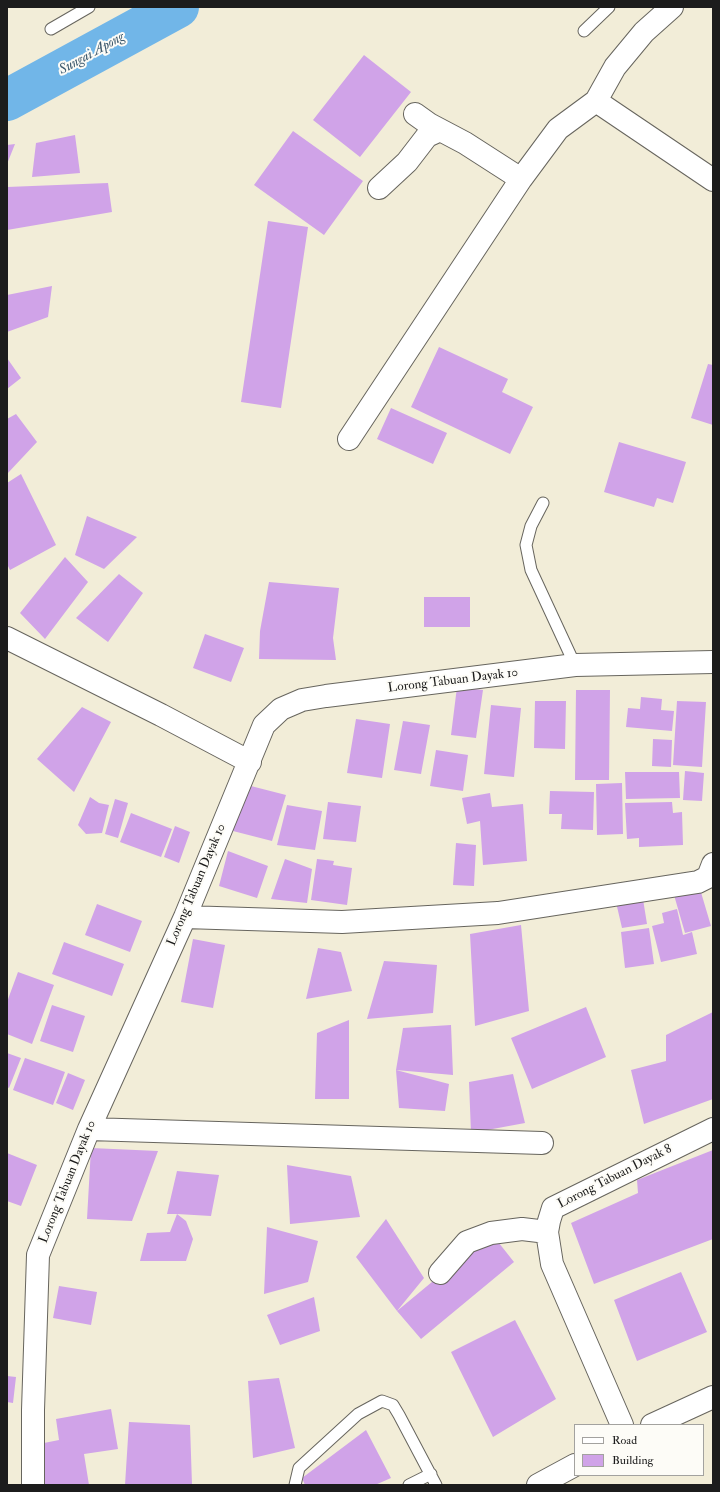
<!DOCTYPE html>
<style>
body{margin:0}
#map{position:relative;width:720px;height:1492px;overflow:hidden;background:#f2edd8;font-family:"IM FELL Double Pica",serif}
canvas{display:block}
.frame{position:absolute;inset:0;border:8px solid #1c1c1c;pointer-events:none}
.legend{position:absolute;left:574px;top:1424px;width:130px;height:52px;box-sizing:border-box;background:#fdfcf7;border:1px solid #a3a29f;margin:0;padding:5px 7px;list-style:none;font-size:12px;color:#1c1c1c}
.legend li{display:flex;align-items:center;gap:8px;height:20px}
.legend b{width:20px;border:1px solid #a3a29f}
</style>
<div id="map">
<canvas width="720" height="1492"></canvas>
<div class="frame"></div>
<ul class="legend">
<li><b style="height:5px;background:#fff"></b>Road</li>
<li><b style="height:11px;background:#d0a3e8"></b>Building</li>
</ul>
</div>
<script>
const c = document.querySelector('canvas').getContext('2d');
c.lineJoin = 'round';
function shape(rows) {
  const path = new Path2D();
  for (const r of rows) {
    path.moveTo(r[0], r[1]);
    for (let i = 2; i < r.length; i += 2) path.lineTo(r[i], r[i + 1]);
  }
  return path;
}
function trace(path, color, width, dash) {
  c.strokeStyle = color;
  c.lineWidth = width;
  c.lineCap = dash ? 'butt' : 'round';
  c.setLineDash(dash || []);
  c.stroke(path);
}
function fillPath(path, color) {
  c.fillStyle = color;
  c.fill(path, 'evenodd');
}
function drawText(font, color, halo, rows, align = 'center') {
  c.font = font + ' "IM FELL Double Pica",serif';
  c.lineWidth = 4;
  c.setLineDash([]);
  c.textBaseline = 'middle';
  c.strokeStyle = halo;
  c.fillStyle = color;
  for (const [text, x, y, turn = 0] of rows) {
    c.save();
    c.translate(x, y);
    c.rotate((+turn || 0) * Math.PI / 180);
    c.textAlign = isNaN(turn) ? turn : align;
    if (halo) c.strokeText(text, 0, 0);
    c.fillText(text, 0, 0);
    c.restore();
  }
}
trace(shape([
 [7,100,178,7]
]), '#71b6e8', 42);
fillPath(shape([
 [364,55,411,92,360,157,313,120],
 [293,131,363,181,324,235,254,185],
 [75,135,80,173,32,177,36,143],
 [15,144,7,164,7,145],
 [108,183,112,212,7,230,7,187],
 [268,221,308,227,281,408,241,402],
 [52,286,48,317,7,332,7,295],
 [439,347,508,379,502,392,533,407,510,454,411,407],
 [7,358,21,378,7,389],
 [708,364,713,365,713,425,691,418],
 [391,408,447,433,433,464,377,439],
 [16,414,37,442,7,474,7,419],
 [619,442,686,462,673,503,657,498,654,507,604,492],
 [21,474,56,545,10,570,7,564,7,483],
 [87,516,137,537,104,569,75,555],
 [65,557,88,582,45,639,20,613],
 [119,574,143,593,108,642,76,618],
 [269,582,339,588,333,638,336,660,259,659,260,631],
 [424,597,470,597,470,627,424,627],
 [205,634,244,648,231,682,193,668],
 [457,687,483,690,476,738,451,735],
 [576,690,610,690,609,780,575,780],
 [641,697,662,699,661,710,674,711,672,731,626,727,628,708,640,709],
 [535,701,566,701,565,749,534,748],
 [677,701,706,702,702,767,673,765],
 [491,705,521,708,514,777,484,774],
 [82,707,111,722,74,792,37,759],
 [356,719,390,724,382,778,347,773],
 [403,721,430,725,421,774,394,770],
 [653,739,672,740,671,767,652,766],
 [436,750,468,755,463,791,430,786],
 [685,771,704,773,702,801,683,800],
 [625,772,679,772,680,798,626,799],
 [622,783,623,834,597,835,596,784],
 [247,785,286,795,272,841,233,831],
 [550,791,594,792,593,830,561,829,562,814,549,814],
 [490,793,492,807,523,804,527,861,483,865,480,821,467,824,462,798],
 [90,797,99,803,109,805,102,833,86,834,78,825],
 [115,799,128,803,118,838,105,834],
 [328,802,361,806,356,842,323,839],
 [672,802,673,813,682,812,683,845,639,847,639,838,627,839,625,803],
 [287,805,322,811,315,850,277,845],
 [131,813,172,829,161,857,120,842],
 [175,826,190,832,179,863,164,857],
 [456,843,476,845,474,886,453,885],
 [228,851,268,866,257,898,219,886],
 [285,859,312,869,307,903,271,899],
 [317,859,334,861,333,865,352,868,347,905,311,900],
 [700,889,711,926,685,933,674,895],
 [642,893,647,924,622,928,615,898],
 [97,904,142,921,130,952,85,935],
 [677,909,683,935,692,932,697,954,661,962,652,926,664,923,662,913],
 [521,925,529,1011,475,1026,470,934],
 [649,928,654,964,625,968,621,932],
 [193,939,225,945,213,1008,181,1002],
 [64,942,124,964,112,996,52,974],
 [318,948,341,952,352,991,306,999],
 [384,961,437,965,433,1013,367,1019],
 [18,972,54,985,32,1044,7,1034,7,1002],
 [52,1005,85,1016,73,1052,40,1041],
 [586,1007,606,1057,532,1089,511,1038],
 [713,1012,713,1099,644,1124,631,1070,666,1061,666,1035],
 [349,1020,349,1099,315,1099,317,1033],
 [451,1025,453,1075,396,1070,403,1028],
 [7,1053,21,1058,9,1088,7,1087],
 [25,1058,65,1072,53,1105,13,1090],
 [396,1070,449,1084,445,1111,399,1108],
 [68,1073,85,1080,73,1110,56,1103],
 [513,1074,525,1123,471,1133,469,1082],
 [91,1148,158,1151,132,1221,87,1219],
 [713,1150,713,1239,594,1284,571,1223,638,1193,637,1180],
 [7,1153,37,1165,21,1206,7,1201],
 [287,1165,351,1176,360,1217,290,1224],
 [177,1171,219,1175,211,1216,177,1214,186,1221,193,1239,186,1261,140,1261,147,1233,170,1232,177,1214,167,1214],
 [386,1219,424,1278,397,1311,356,1257],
 [267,1227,318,1241,308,1282,264,1294],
 [491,1233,514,1262,421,1339,397,1311],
 [681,1272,707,1332,637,1361,614,1300],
 [59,1286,97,1292,91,1325,53,1318],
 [314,1297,320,1331,280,1345,267,1315],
 [515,1320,556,1399,493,1437,451,1352],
 [7,1376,16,1377,13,1403,7,1402],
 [279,1378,295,1448,253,1458,248,1381],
 [111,1409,118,1449,84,1454,89,1485,45,1485,39,1444,59,1440,56,1419],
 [129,1422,190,1425,192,1485,125,1485],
 [366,1430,391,1478,375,1485,305,1485,302,1478]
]), '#d0a3e8');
const service = shape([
 [51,29,89,7],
 [584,31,609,7],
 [543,503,531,526,526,545,531,570,575,665],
 [295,1485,299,1468,358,1414,382,1401,393,1405,399,1415,436,1485],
 [409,1485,431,1474]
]);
const minor = shape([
 [596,101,713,180],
 [415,114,429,124,465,143,521,179],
 [379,188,407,162,427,136,440,130],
 [349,439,521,179,558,129,596,101,615,67,644,32,672,7],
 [7,638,161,715,250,762],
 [185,917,342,922,498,913,698,882,708,877,713,864],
 [89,1129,542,1143],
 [440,1273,467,1242,491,1233,522,1229,547,1232],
 [622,1425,552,1264,547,1232,549,1221,553,1208,713,1129],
 [33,1485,33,1410,38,1255,89,1129,185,917,264,725,281,709,302,700,326,696,575,665,713,662]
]);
const tertiary = shape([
 [652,1425,713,1397],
 [538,1485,575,1465]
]);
trace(service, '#67655e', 13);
trace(minor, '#67655e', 24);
trace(tertiary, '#67655e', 24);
trace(service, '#fff', 11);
trace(minor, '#fff', 22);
trace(tertiary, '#fff', 22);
drawText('13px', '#1c1c1c', '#fdfcf7', [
 ["Lorong Tabuan Dayak 10",453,681,-7],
 ["Lorong Tabuan Dayak 10",197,885,-67],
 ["Lorong Tabuan Dayak 8",615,1177,-27],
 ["Lorong Tabuan Dayak 10",68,1182,-68]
]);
drawText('italic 14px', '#3e5a6e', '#fdfcf7', [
 ["Sungai Apong",92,54,-29]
]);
</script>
